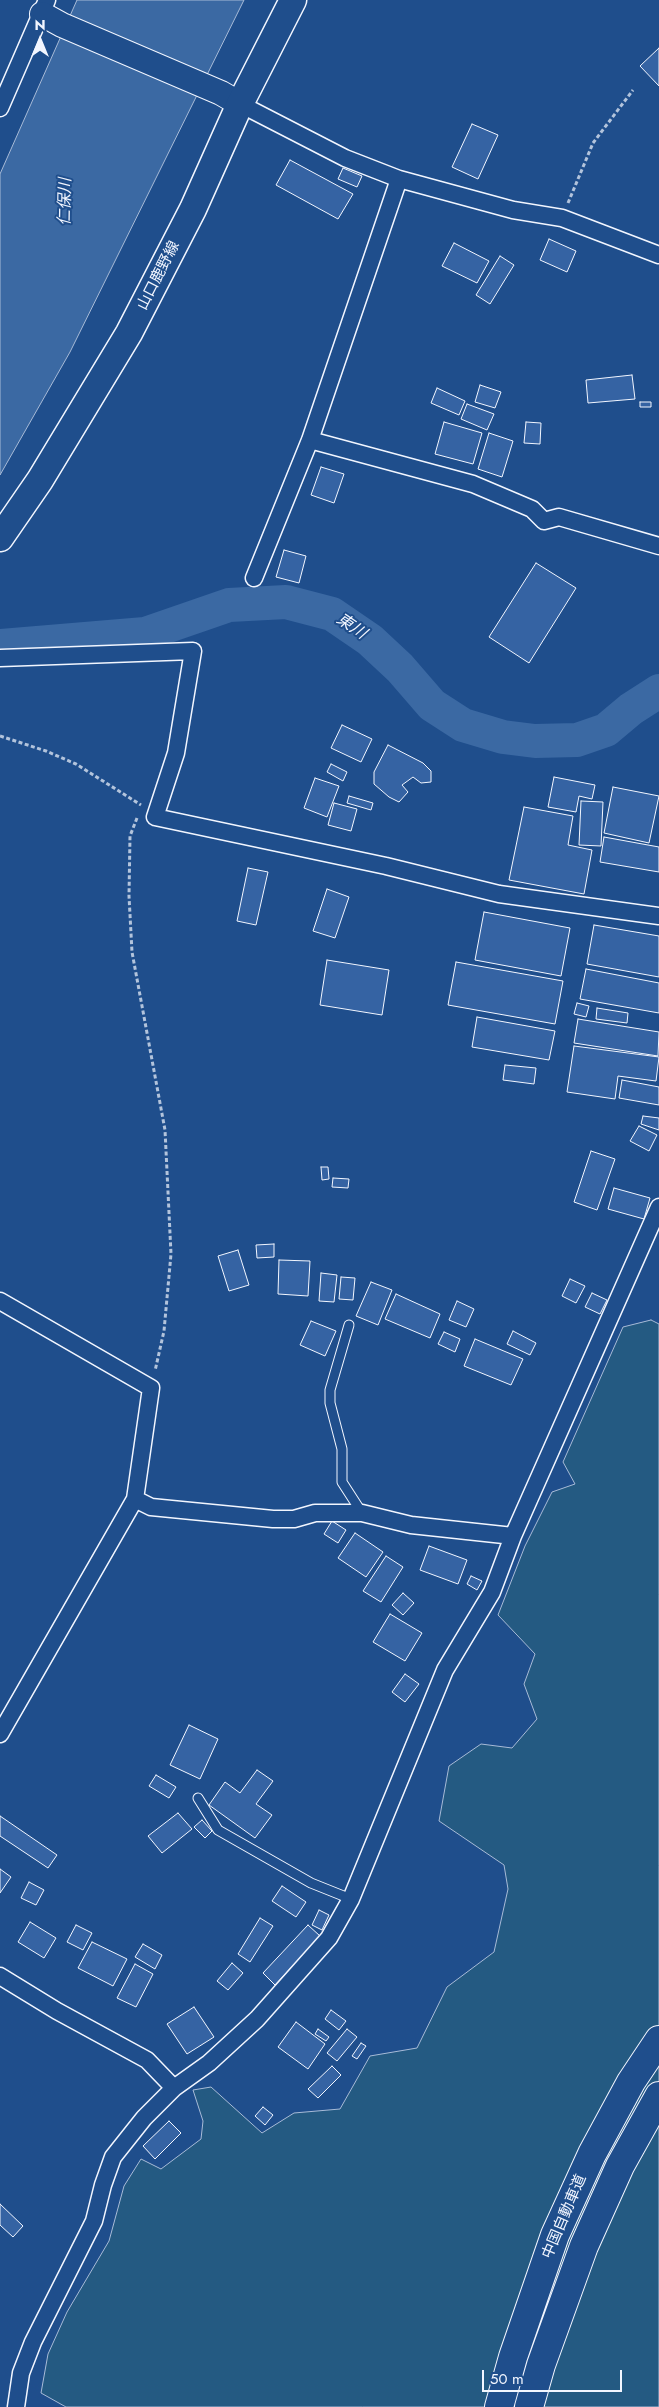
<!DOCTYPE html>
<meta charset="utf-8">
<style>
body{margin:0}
#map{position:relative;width:659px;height:2407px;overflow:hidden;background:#1f4e8c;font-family:Jost,sans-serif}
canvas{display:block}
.north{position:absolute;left:15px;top:15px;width:50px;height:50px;-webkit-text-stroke:4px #1f4e8c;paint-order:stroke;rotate:0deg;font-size:14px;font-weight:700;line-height:20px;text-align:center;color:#f2f6ff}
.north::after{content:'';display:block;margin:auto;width:18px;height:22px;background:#f2f6ff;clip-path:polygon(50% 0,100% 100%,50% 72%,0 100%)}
.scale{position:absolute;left:482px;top:2370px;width:140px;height:22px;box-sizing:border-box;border:2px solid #f2f6ff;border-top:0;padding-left:6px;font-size:15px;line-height:18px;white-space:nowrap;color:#f2f6ff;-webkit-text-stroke:4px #1f4e8c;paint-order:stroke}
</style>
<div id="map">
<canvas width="659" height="2407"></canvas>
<div class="north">N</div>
<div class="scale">50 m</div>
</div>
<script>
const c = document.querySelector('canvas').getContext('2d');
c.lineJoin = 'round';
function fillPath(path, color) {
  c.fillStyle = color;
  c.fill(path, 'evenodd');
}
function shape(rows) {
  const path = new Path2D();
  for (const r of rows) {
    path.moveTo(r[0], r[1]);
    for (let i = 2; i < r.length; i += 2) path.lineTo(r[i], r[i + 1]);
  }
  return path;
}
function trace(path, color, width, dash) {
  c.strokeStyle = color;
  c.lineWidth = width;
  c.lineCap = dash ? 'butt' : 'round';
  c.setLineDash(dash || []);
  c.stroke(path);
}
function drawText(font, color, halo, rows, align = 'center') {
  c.font = font + ' Jost,"Noto Sans JP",sans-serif';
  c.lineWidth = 4;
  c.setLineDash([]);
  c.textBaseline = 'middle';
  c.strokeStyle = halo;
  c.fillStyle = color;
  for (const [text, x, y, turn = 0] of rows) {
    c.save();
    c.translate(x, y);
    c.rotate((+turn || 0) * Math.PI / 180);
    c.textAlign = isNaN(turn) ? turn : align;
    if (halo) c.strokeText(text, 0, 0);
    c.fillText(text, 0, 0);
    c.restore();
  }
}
const green = shape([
 [651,1320,659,1324,659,2407,66,2407,41,2393,48,2354,67,2312,109,2241,124,2186,141,2159,161,2169,201,2139,203,2121,193,2090,211,2087,262,2133,294,2113,340,2109,370,2056,417,2048,447,1987,494,1952,508,1889,504,1865,439,1821,449,1766,481,1744,512,1748,537,1719,524,1684,535,1654,498,1615,525,1546,552,1492,575,1484,563,1462,623,1327,651,1320]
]);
fillPath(green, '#245a82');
trace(green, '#a8bbd7', 1);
const water = shape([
 [77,0,244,0,70,352,0,475,0,174,77,0]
]);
fillPath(water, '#3b69a3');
trace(water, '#a8bbd7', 1);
trace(shape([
 [0,646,145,634,229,605,286,602,332,614,370,640,400,668,432,705,463,725,503,737,535,741,577,740,606,730,631,709,659,691]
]), '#3b69a3', 34);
const building = shape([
 [659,48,659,86,640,66,659,48],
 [472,124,498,135,478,179,452,167,472,124],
 [290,160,353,194,338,219,276,185,290,160],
 [343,168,362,176,357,187,338,179,343,168],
 [549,239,576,251,567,272,540,260,549,239],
 [454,243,489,261,477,283,442,266,454,243],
 [500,256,514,265,490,304,476,295,500,256],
 [632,375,635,399,588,403,586,380,632,375],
 [480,385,501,392,495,408,475,402,480,385],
 [437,388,465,401,459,415,431,403,437,388],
 [640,402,651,402,651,407,640,407,640,402],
 [467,404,494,414,487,430,461,419,467,404],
 [444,422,482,433,473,464,435,454,444,422],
 [526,422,541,423,540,444,524,443,526,422],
 [489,433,513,441,502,477,478,469,489,433],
 [321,467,344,474,334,503,311,495,321,467],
 [284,550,306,556,299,583,276,577,284,550],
 [536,563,576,588,529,663,489,637,536,563],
 [342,725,372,739,361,762,331,748,342,725],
 [388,745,423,763,431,771,431,782,421,783,413,777,402,785,408,792,399,802,389,797,374,784,374,772,388,745],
 [331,764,347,772,343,781,327,772,331,764],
 [554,777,595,785,592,799,579,796,576,812,548,807,554,777],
 [315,778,339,786,327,817,304,808,315,778],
 [613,787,659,796,649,843,604,833,613,787],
 [349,796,373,803,371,810,347,803,349,796],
 [581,801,603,802,601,846,579,845,581,801],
 [334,803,357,809,351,831,328,825,334,803],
 [524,807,573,816,568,845,592,850,584,894,509,880,524,807],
 [604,837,659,847,659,872,600,862,604,837],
 [248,868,268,872,256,925,237,921,248,868],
 [327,889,349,897,335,938,313,931,327,889],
 [484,912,570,928,561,976,475,960,484,912],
 [594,925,659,936,659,977,587,964,594,925],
 [327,960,389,970,382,1015,320,1005,327,960],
 [456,962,563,981,555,1024,448,1005,456,962],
 [586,969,659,983,659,1013,580,999,586,969],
 [577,1003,589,1006,586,1017,574,1014,577,1003],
 [597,1008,628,1013,627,1023,596,1019,597,1008],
 [477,1017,555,1031,549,1060,472,1047,477,1017],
 [578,1019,659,1032,658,1056,574,1043,578,1019],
 [574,1046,659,1057,656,1081,618,1076,615,1099,567,1092,574,1046],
 [505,1065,536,1068,534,1084,503,1080,505,1065],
 [622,1080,659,1087,659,1105,619,1098,622,1080],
 [643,1116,659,1118,659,1130,641,1124,643,1116],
 [639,1126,657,1135,649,1151,630,1141,639,1126],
 [591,1151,615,1159,597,1210,574,1202,591,1151],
 [321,1167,328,1167,329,1179,322,1180,321,1167],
 [333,1178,349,1179,348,1188,332,1187,333,1178],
 [614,1188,650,1198,644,1219,608,1209,614,1188],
 [274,1244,274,1257,257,1258,256,1245,274,1244],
 [238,1250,249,1285,229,1291,218,1256,238,1250],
 [279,1260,310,1261,308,1296,278,1294,279,1260],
 [321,1273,337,1275,334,1302,319,1301,321,1273],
 [341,1277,355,1278,353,1300,339,1299,341,1277],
 [570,1279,585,1286,576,1303,562,1296,570,1279],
 [371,1282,392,1290,378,1325,356,1316,371,1282],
 [592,1293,607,1300,600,1314,585,1307,592,1293],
 [396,1294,440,1314,430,1338,385,1319,396,1294],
 [457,1301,474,1309,466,1327,449,1320,457,1301],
 [311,1321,336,1331,325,1356,300,1345,311,1321],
 [513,1331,536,1343,530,1355,507,1344,513,1331],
 [444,1332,460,1339,455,1352,438,1344,444,1332],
 [475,1339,523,1359,511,1385,464,1366,475,1339],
 [332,1521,346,1530,338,1543,324,1534,332,1521],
 [355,1533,383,1552,366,1577,338,1558,355,1533],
 [429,1546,467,1560,458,1584,420,1570,429,1546],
 [386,1556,403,1567,381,1602,363,1591,386,1556],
 [471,1576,482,1581,477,1590,467,1584,471,1576],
 [403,1593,414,1603,403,1615,392,1605,403,1593],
 [390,1614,422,1633,405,1661,373,1642,390,1614],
 [405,1674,419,1684,405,1702,392,1692,405,1674],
 [189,1725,218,1739,200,1779,170,1765,189,1725],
 [257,1770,273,1781,256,1804,272,1815,255,1838,209,1805,225,1782,240,1793,257,1770],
 [156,1775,176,1787,169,1798,149,1786,156,1775],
 [178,1813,192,1829,162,1853,148,1836,178,1813],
 [0,1816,57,1855,48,1868,0,1836,0,1816],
 [202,1820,212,1831,205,1838,194,1827,202,1820],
 [0,1869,11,1877,0,1893,0,1869],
 [29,1882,44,1890,36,1905,21,1898,29,1882],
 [282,1886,306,1902,296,1917,272,1901,282,1886],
 [319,1910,329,1915,322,1930,312,1925,319,1910],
 [260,1918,273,1926,250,1962,238,1954,260,1918],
 [30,1922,56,1938,44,1958,18,1942,30,1922],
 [76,1925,92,1933,83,1950,67,1942,76,1925],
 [308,1925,320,1936,275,1985,263,1973,308,1925],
 [92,1942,127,1959,113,1986,78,1968,92,1942],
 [143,1944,162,1955,155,1969,135,1957,143,1944],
 [232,1963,243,1973,228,1990,217,1981,232,1963],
 [135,1964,153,1974,136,2007,117,1998,135,1964],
 [194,2007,214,2037,187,2054,167,2024,194,2007],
 [331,2010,346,2021,339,2030,325,2019,331,2010],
 [296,2022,325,2044,308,2069,278,2047,296,2022],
 [318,2029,329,2037,326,2041,315,2034,318,2029],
 [347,2029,357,2037,337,2061,327,2053,347,2029],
 [361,2043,366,2046,357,2059,352,2056,361,2043],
 [332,2066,341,2075,318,2098,308,2089,332,2066],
 [263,2107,273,2115,265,2125,255,2116,263,2107],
 [169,2121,181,2133,155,2159,143,2146,169,2121],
 [0,2204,23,2226,13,2237,0,2225,0,2204]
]);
fillPath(building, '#3563a3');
trace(building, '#f2f6ff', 1);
const lane = shape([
 [349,1325,330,1390,330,1403,342,1449,342,1482,362,1513],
 [198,1798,218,1830,311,1883,351,1899]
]);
const street = shape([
 [240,104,345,158,399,179,513,210,562,218,659,255],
 [0,108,47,0],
 [310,440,473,484,532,509,544,521,559,517,659,546],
 [254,578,310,440,399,179],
 [0,658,193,651,176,753,155,817,386,866,499,894,659,916],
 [0,1301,151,1388,135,1499,0,1734],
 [135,1499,151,1507,273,1519,294,1519,315,1513,362,1513,411,1525,513,1536],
 [0,1976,57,2011,147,2060,174,2088],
 [16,2407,21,2373,33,2342,94,2221,103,2185,113,2157,144,2118,174,2088,209,2063,257,2019,329,1938,351,1899,445,1670,492,1592,513,1536,659,1207]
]);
const secondary = shape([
 [42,14,62,25,221,93,240,104]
]);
const primary = shape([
 [0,538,40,480,129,333,193,209,240,104,293,0]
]);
const highway = shape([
 [499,2407,513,2357,555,2235,592,2154,631,2082,659,2040],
 [529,2407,541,2365,584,2246,620,2166,659,2096]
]);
trace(lane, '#f2f6ff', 11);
trace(street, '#f2f6ff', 19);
trace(secondary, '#f2f6ff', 26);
trace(primary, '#f2f6ff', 29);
trace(highway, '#f2f6ff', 30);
trace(shape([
 [568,203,593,143,633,90],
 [0,736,46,751,76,764,141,805],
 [137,818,130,836,129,896,132,952,165,1130,171,1254,164,1331,155,1371]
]), '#b3c4dc', 3, [4, 2.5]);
trace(lane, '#1f4e8c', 9);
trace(street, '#1f4e8c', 16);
trace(secondary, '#1f4e8c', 24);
trace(primary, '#1f4e8c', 26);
trace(highway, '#1f4e8c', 28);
drawText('15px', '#f2f6ff', '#1f4e8c', [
 ["山口鹿野線",159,276,-63],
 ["中国自動車道",565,2217,-67]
]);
drawText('italic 16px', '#f2f6ff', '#1f4e8c', [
 ["仁保川",66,202,-89],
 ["東川",351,627,34]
]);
</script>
